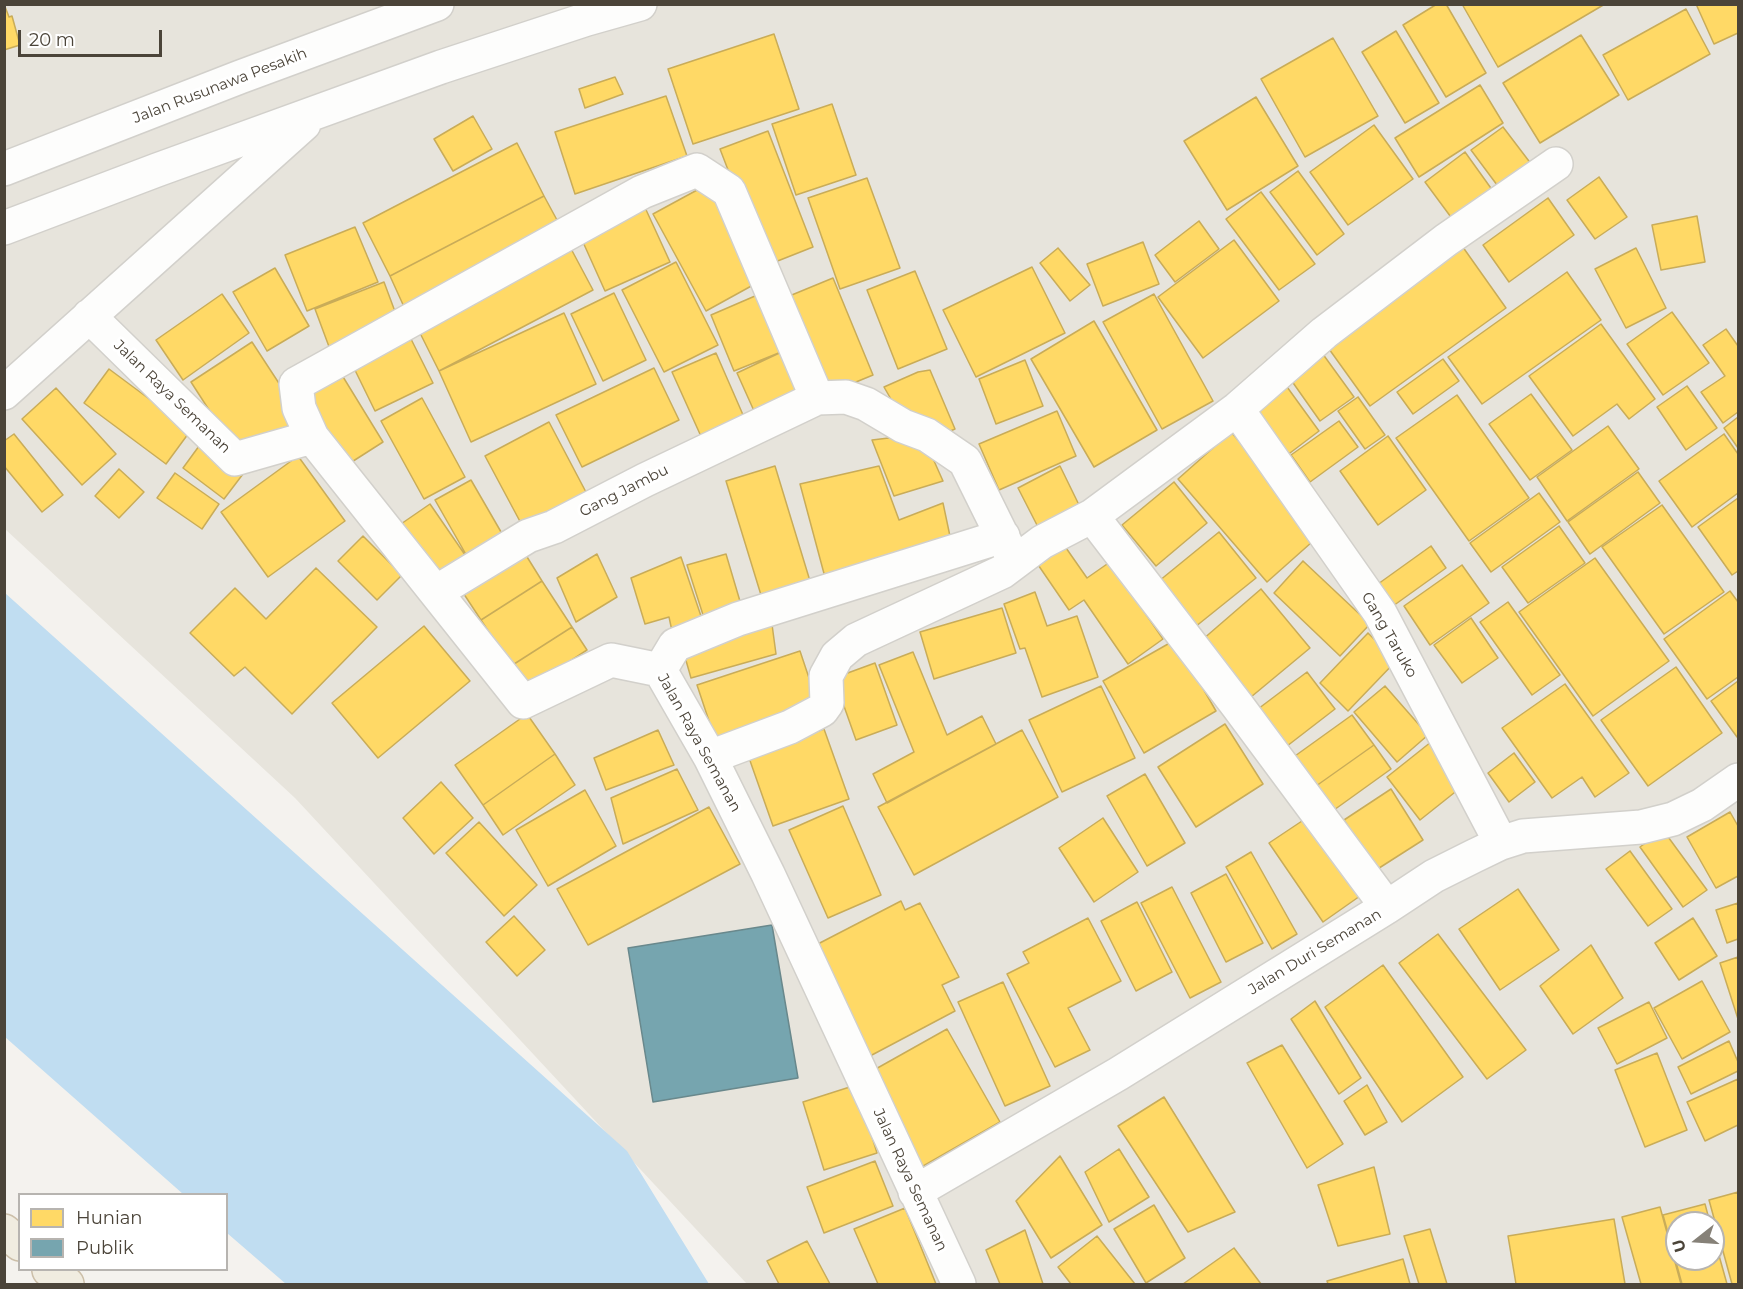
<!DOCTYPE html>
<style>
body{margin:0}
#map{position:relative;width:1743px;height:1289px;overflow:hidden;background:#f4f2ee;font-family:Montserrat,sans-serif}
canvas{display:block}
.frame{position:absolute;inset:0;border:6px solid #4b4439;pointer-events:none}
.legend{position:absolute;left:18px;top:1193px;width:210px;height:78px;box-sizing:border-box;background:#fff;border:2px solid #b7b4b0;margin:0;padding:8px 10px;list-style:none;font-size:18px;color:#4b4439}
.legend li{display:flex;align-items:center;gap:12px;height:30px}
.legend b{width:30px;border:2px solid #b7b4b0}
.north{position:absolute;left:1665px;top:1211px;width:60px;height:60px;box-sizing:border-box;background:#fff;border:2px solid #b7b4b0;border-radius:50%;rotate:253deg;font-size:16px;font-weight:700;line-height:24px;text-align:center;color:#4b4439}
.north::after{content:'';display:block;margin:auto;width:21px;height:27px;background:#868178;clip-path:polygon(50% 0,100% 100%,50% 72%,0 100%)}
.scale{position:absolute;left:18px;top:30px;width:144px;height:27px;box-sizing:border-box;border:3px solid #4b4439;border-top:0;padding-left:8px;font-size:18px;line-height:21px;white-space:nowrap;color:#4b4439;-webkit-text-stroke:4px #fff;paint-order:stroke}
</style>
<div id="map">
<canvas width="1743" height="1289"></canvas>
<div class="frame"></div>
<ul class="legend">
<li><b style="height:16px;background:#ffd966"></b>Hunian</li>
<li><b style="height:16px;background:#76a5af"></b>Publik</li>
</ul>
<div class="north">U</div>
<div class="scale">20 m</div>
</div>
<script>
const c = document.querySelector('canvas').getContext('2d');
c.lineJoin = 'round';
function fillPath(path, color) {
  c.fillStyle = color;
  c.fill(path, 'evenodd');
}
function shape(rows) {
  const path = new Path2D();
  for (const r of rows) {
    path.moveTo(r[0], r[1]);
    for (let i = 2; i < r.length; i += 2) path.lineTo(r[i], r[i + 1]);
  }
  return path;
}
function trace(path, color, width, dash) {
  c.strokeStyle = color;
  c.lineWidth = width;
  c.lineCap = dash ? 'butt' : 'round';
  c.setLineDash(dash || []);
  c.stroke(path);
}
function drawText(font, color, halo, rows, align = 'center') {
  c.font = font + ' Montserrat,sans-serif';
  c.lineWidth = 6;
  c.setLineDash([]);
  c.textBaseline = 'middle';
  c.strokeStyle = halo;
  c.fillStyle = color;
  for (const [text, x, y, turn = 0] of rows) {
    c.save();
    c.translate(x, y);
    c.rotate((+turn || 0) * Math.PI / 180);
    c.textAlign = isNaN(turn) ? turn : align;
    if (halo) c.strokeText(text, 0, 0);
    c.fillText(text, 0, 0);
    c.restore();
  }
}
fillPath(shape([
 [4,5,1738,5,1738,1284,747,1284,295,798,5,529],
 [1677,1223,1713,1223,1713,1259,1677,1259]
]), '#e7e4dc');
fillPath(shape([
 [5,593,627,1151,709,1284,286,1284,227,1233,226,1194,183,1194,5,1037]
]), '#c0ddf1');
const homes = shape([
 [4,4,9,17,12,16,20,45,4,50,4,4],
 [1437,4,1446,4,1486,73,1446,97,1403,25,1437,4],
 [1462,4,1605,4,1498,67,1462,4],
 [1696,4,1738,4,1738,33,1714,44,1696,4],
 [1686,9,1710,54,1628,100,1603,55,1686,9],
 [1396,31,1439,103,1405,123,1362,52,1396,31],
 [774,34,799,109,693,144,668,69,774,34],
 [1581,35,1619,95,1540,143,1503,83,1581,35],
 [1333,38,1378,116,1305,157,1261,79,1333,38],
 [615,77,623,94,585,108,579,89,615,77],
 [1480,85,1503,123,1419,177,1395,138,1480,85],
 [666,96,687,156,575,194,555,132,666,96],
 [1256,97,1298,166,1227,210,1184,141,1256,97],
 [832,104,856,175,796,195,772,124,832,104],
 [473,116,492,149,453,171,434,139,473,116],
 [1374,125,1413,179,1348,225,1310,172,1374,125],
 [1503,127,1538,173,1506,197,1471,150,1503,127],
 [768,131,813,247,765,266,720,149,768,131],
 [517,143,544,196,390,276,363,223,517,143],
 [1465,152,1498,198,1459,228,1425,182,1465,152],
 [1298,171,1344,234,1317,255,1270,192,1298,171],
 [1599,177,1627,217,1595,239,1567,200,1599,177],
 [867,178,900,268,840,289,808,198,867,178],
 [710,183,764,279,706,311,653,214,710,183],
 [1261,192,1315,264,1279,290,1226,219,1261,192],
 [544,196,557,220,405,309,390,276,544,196],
 [1548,198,1574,235,1509,282,1483,245,1548,198],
 [642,201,670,262,605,291,578,231,642,201],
 [1697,216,1705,262,1661,270,1652,225,1697,216],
 [1199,221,1219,249,1175,282,1155,255,1199,221],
 [355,227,378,282,307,311,285,255,355,227],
 [1234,240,1279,301,1203,358,1158,297,1234,240],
 [1143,242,1159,284,1103,306,1087,264,1143,242],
 [1460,243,1506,308,1370,406,1324,342,1460,243],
 [569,245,593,290,439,371,419,331,569,245],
 [1058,248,1090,285,1070,301,1040,263,1058,248],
 [1636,248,1666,308,1626,328,1595,269,1636,248],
 [676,262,718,345,664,372,622,290,676,262],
 [1032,267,1065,333,976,377,943,310,1032,267],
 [275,268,309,326,267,351,233,292,275,268],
 [915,271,947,349,898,369,867,290,915,271],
 [1567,272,1601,320,1482,404,1448,357,1567,272],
 [833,278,873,375,822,396,782,299,833,278],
 [384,282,400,325,331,352,315,309,384,282],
 [614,293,646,360,603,381,571,314,614,293],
 [762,293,786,350,734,371,711,315,762,293],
 [222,294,249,333,183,380,156,340,222,294],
 [1154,294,1213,401,1162,429,1103,322,1154,294],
 [1672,312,1709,363,1663,395,1627,344,1672,312],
 [564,313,596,384,471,442,439,371,564,313],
 [1094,321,1157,430,1094,467,1031,359,1094,321],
 [1601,324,1655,399,1629,419,1617,404,1573,436,1529,376,1601,324],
 [1726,329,1738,346,1738,412,1723,423,1701,392,1725,376,1703,345,1726,329],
 [409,335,433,383,375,411,351,362,409,335],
 [252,342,301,417,240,458,191,382,252,342],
 [1317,346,1354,397,1320,421,1284,370,1317,346],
 [790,348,813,397,759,422,737,373,790,348],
 [716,353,747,424,704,443,672,372,716,353],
 [1443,359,1459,381,1413,414,1397,392,1443,359],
 [1025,360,1043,406,996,424,979,379,1025,360],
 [337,367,383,442,347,465,299,386,337,367],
 [654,368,679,420,582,467,556,415,654,368],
 [109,369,191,430,166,464,84,403,109,369],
 [930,370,955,429,934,438,903,420,884,387,918,372,930,370],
 [1282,380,1319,431,1282,459,1244,407,1282,380],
 [1687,386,1717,428,1686,450,1657,407,1687,386],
 [56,388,116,454,82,485,22,419,56,388],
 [1531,394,1572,450,1530,480,1489,424,1531,394],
 [1457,395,1529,498,1469,541,1396,438,1457,395],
 [1358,397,1385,435,1365,449,1338,411,1358,397],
 [422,398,465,477,424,499,381,421,422,398],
 [1057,411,1076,456,999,490,979,444,1057,411],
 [1738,417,1738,448,1724,428,1738,417],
 [1339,421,1358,447,1310,482,1291,455,1339,421],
 [549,422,587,494,523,527,485,456,549,422],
 [1608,426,1639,469,1567,521,1537,477,1608,426],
 [1231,432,1321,534,1267,582,1178,479,1231,432],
 [14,434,63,495,42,512,4,466,4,441,14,434],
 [922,434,943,481,894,496,872,440,922,434],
 [1724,434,1738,454,1738,493,1692,527,1659,481,1724,434],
 [1388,436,1426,490,1378,525,1340,471,1388,436],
 [202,442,243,474,224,499,183,468,202,442],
 [298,456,345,521,268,577,221,512,298,456],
 [775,466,810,581,761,595,726,481,775,466],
 [879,466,899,520,943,503,951,541,826,581,800,484,879,466],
 [1060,466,1081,509,1039,529,1018,488,1060,466],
 [119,469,144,492,119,518,95,496,119,469],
 [1638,472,1660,503,1590,554,1568,522,1638,472],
 [175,473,219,504,202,529,157,498,175,473],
 [471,480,508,544,472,565,435,500,471,480],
 [1174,482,1207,523,1156,566,1122,525,1174,482],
 [1539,493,1560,522,1491,572,1470,543,1539,493],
 [1738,498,1738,571,1732,575,1698,527,1738,498],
 [430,504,472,565,440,587,398,526,430,504],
 [1662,505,1724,592,1664,634,1602,547,1662,505],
 [1559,526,1585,563,1528,603,1502,567,1559,526],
 [1219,532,1256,578,1195,627,1159,581,1219,532],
 [1057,535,1087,578,1110,562,1163,639,1128,664,1084,600,1069,610,1030,553,1057,535],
 [363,536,402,575,377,600,338,561,363,536],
 [519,544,542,581,481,620,458,585,519,544],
 [1431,546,1446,568,1393,606,1378,584,1431,546],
 [597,554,617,597,576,622,557,578,597,554],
 [726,554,742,608,705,621,687,565,726,554],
 [681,557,703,622,672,631,669,617,645,624,631,578,681,557],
 [1595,558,1669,661,1593,716,1519,612,1595,558],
 [1303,561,1370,624,1340,656,1274,593,1303,561],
 [1462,565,1489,603,1430,645,1404,606,1462,565],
 [316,568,377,627,292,714,245,667,234,676,190,633,235,588,266,619,316,568],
 [542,581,572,627,511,666,481,620,542,581],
 [1261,589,1310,648,1251,697,1202,640,1261,589],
 [1730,591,1738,602,1738,677,1707,699,1664,639,1730,591],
 [1035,592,1047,626,1077,616,1098,677,1042,697,1025,648,1020,649,1004,604,1035,592],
 [1508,602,1560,675,1532,695,1480,622,1508,602],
 [1002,608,1016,653,934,679,920,632,1002,608],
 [771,617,776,654,691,678,683,650,771,617],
 [1471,618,1498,658,1462,683,1434,645,1471,618],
 [424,626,470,681,378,758,332,703,424,626],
 [572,627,587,650,526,690,511,666,572,627],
 [1368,633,1396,661,1348,711,1320,683,1368,633],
 [1175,640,1216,711,1144,753,1103,681,1175,640],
 [800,651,819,708,716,742,697,685,800,651],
 [913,652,947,735,982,716,996,744,887,803,873,774,914,752,879,665,913,652],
 [875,663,897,725,856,740,834,678,875,663],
 [1676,667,1722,733,1648,786,1601,720,1676,667],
 [1307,672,1335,709,1278,753,1250,715,1307,672],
 [1738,681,1738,736,1737,737,1711,701,1738,681],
 [1565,684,1629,773,1595,797,1582,777,1552,798,1502,728,1565,684],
 [1101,686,1135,758,1062,792,1029,720,1101,686],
 [1385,686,1428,735,1397,762,1354,712,1385,686],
 [527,714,555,754,483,805,455,765,527,714],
 [1352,715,1374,745,1309,791,1288,761,1352,715],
 [1225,724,1263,784,1196,827,1158,767,1225,724],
 [824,729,849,799,773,826,748,755,824,729],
 [658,730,674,765,606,790,594,758,658,730],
 [1022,730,1058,797,914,875,878,807,1022,730],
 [1431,742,1464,785,1420,820,1387,777,1431,742],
 [1374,745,1391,769,1327,815,1309,791,1374,745],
 [1514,753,1535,782,1509,802,1488,773,1514,753],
 [555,754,575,785,503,835,483,805,555,754],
 [677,769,698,810,623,844,611,798,677,769],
 [1145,774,1185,843,1147,866,1107,796,1145,774],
 [441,782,473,818,434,854,403,818,441,782],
 [1391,789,1423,840,1376,870,1344,820,1391,789],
 [585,790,616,846,548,886,516,830,585,790],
 [843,806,881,895,828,918,789,830,843,806],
 [709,807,740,864,588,945,557,889,709,807],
 [1730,812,1738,826,1738,876,1716,888,1687,837,1730,812],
 [1308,817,1360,896,1323,922,1269,843,1308,817],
 [1103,818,1138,872,1094,902,1059,848,1103,818],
 [479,822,537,885,504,916,446,853,479,822],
 [1663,830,1707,890,1683,907,1640,847,1663,830],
 [1630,851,1672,909,1648,926,1606,869,1630,851],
 [1251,852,1297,934,1272,949,1226,867,1251,852],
 [1226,874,1263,943,1226,962,1191,893,1226,874],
 [1172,887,1221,982,1190,998,1141,903,1172,887],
 [1518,889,1559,950,1500,990,1459,929,1518,889],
 [901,901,905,910,920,903,959,977,942,985,955,1011,870,1056,814,946,901,901],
 [1137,902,1172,972,1136,991,1101,921,1137,902],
 [1738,903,1738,939,1727,943,1716,910,1738,903],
 [514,916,545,950,517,976,486,942,514,916],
 [1088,918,1121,981,1068,1008,1090,1050,1055,1067,1007,974,1029,963,1023,952,1088,918],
 [1693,918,1717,956,1679,980,1655,943,1693,918],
 [1438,934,1526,1050,1487,1079,1399,963,1438,934],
 [1591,945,1623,998,1573,1034,1540,986,1591,945],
 [1738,957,1738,1019,1720,963,1738,957],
 [1383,965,1463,1077,1402,1122,1325,1007,1383,965],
 [1702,981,1730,1032,1682,1059,1654,1008,1702,981],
 [1003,982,1050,1086,1005,1106,958,1002,1003,982],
 [1315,1001,1361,1078,1339,1094,1291,1019,1315,1001],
 [1649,1002,1667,1038,1617,1064,1598,1028,1649,1002],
 [947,1029,1000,1122,918,1169,865,1075,947,1029],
 [1729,1041,1738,1062,1738,1071,1691,1094,1678,1067,1729,1041],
 [1282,1045,1343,1144,1307,1168,1247,1063,1282,1045],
 [1657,1053,1687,1130,1645,1147,1615,1070,1657,1053],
 [1738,1079,1738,1125,1705,1141,1687,1102,1738,1079],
 [856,1085,877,1153,824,1170,803,1102,856,1085],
 [1367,1085,1387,1122,1365,1135,1344,1101,1367,1085],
 [1164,1097,1235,1212,1188,1232,1118,1126,1164,1097],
 [1119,1149,1149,1197,1109,1222,1085,1172,1119,1149],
 [1060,1156,1102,1225,1051,1258,1016,1201,1060,1156],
 [875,1161,893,1206,824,1233,807,1187,875,1161],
 [1374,1167,1390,1234,1338,1246,1318,1185,1374,1167],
 [1738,1192,1738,1284,1732,1284,1709,1200,1738,1192],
 [1705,1204,1710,1223,1677,1223,1677,1259,1713,1259,1713,1234,1727,1284,1682,1284,1663,1215,1705,1204],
 [1154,1205,1185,1258,1146,1283,1114,1229,1154,1205],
 [1660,1207,1681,1284,1641,1284,1622,1217,1660,1207],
 [905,1208,936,1284,878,1284,854,1229,905,1208],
 [1614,1219,1625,1284,1516,1284,1508,1236,1614,1219],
 [1430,1229,1447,1284,1419,1284,1404,1236,1430,1229],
 [1025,1230,1043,1284,1000,1284,986,1250,1025,1230],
 [1097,1236,1135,1284,1071,1284,1058,1267,1097,1236],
 [807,1241,830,1284,779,1284,767,1261,807,1241],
 [1234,1248,1261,1284,1183,1284,1234,1248],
 [1403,1259,1410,1284,1328,1284,1327,1281,1403,1259]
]);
fillPath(homes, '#ffd966');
trace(homes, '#c9ac58', 1.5);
const public = shape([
 [772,925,798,1078,653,1102,628,948,772,925]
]);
fillPath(public, '#76a5af');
trace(public, '#69888c', 1.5);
const minor = shape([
 [4,169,240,77,437,4],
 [4,228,157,170,441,67,587,19,640,4],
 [89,316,235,459,312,437,523,702,611,660,660,670,710,757,768,874,959,1284],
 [4,393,304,124],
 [1237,409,1380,613,1501,843],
 [312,437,299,408,296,384,642,192,697,170,729,191,817,398],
 [1092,516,1237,705,1387,907],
 [436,592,528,536,554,527,645,480,817,398,846,397,866,404,903,426,927,435,965,461,1015,562],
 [660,670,675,645,738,619,1003,536],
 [710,757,790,727,822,710,827,703,826,676,837,656,856,640,1002,572,1042,542,1092,516,1237,409,1324,333,1446,240,1556,164],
 [915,1192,1118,1074,1387,907,1434,876,1474,856,1501,843,1523,836,1641,827,1673,819,1702,805,1738,780]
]);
const trunk = shape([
 [4,1231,20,1244],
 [49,1270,67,1284]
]);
trace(minor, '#d2d0cb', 36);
trace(trunk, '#ccbfa9', 36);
trace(minor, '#fdfdfc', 33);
trace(trunk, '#f0ece0', 33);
drawText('15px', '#4b4439', '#fff', [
 ["Jalan Rusunawa Pesakih",220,86,-21],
 ["Jalan Raya Semanan",172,397,44],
 ["Gang Jambu",624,491,-27],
 ["Gang Taruko",1389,635,60],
 ["Jalan Raya Semanan",699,743,61],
 ["Jalan Duri Semanan",1315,952,-31],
 ["Jalan Raya Semanan",910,1180,65]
]);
</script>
